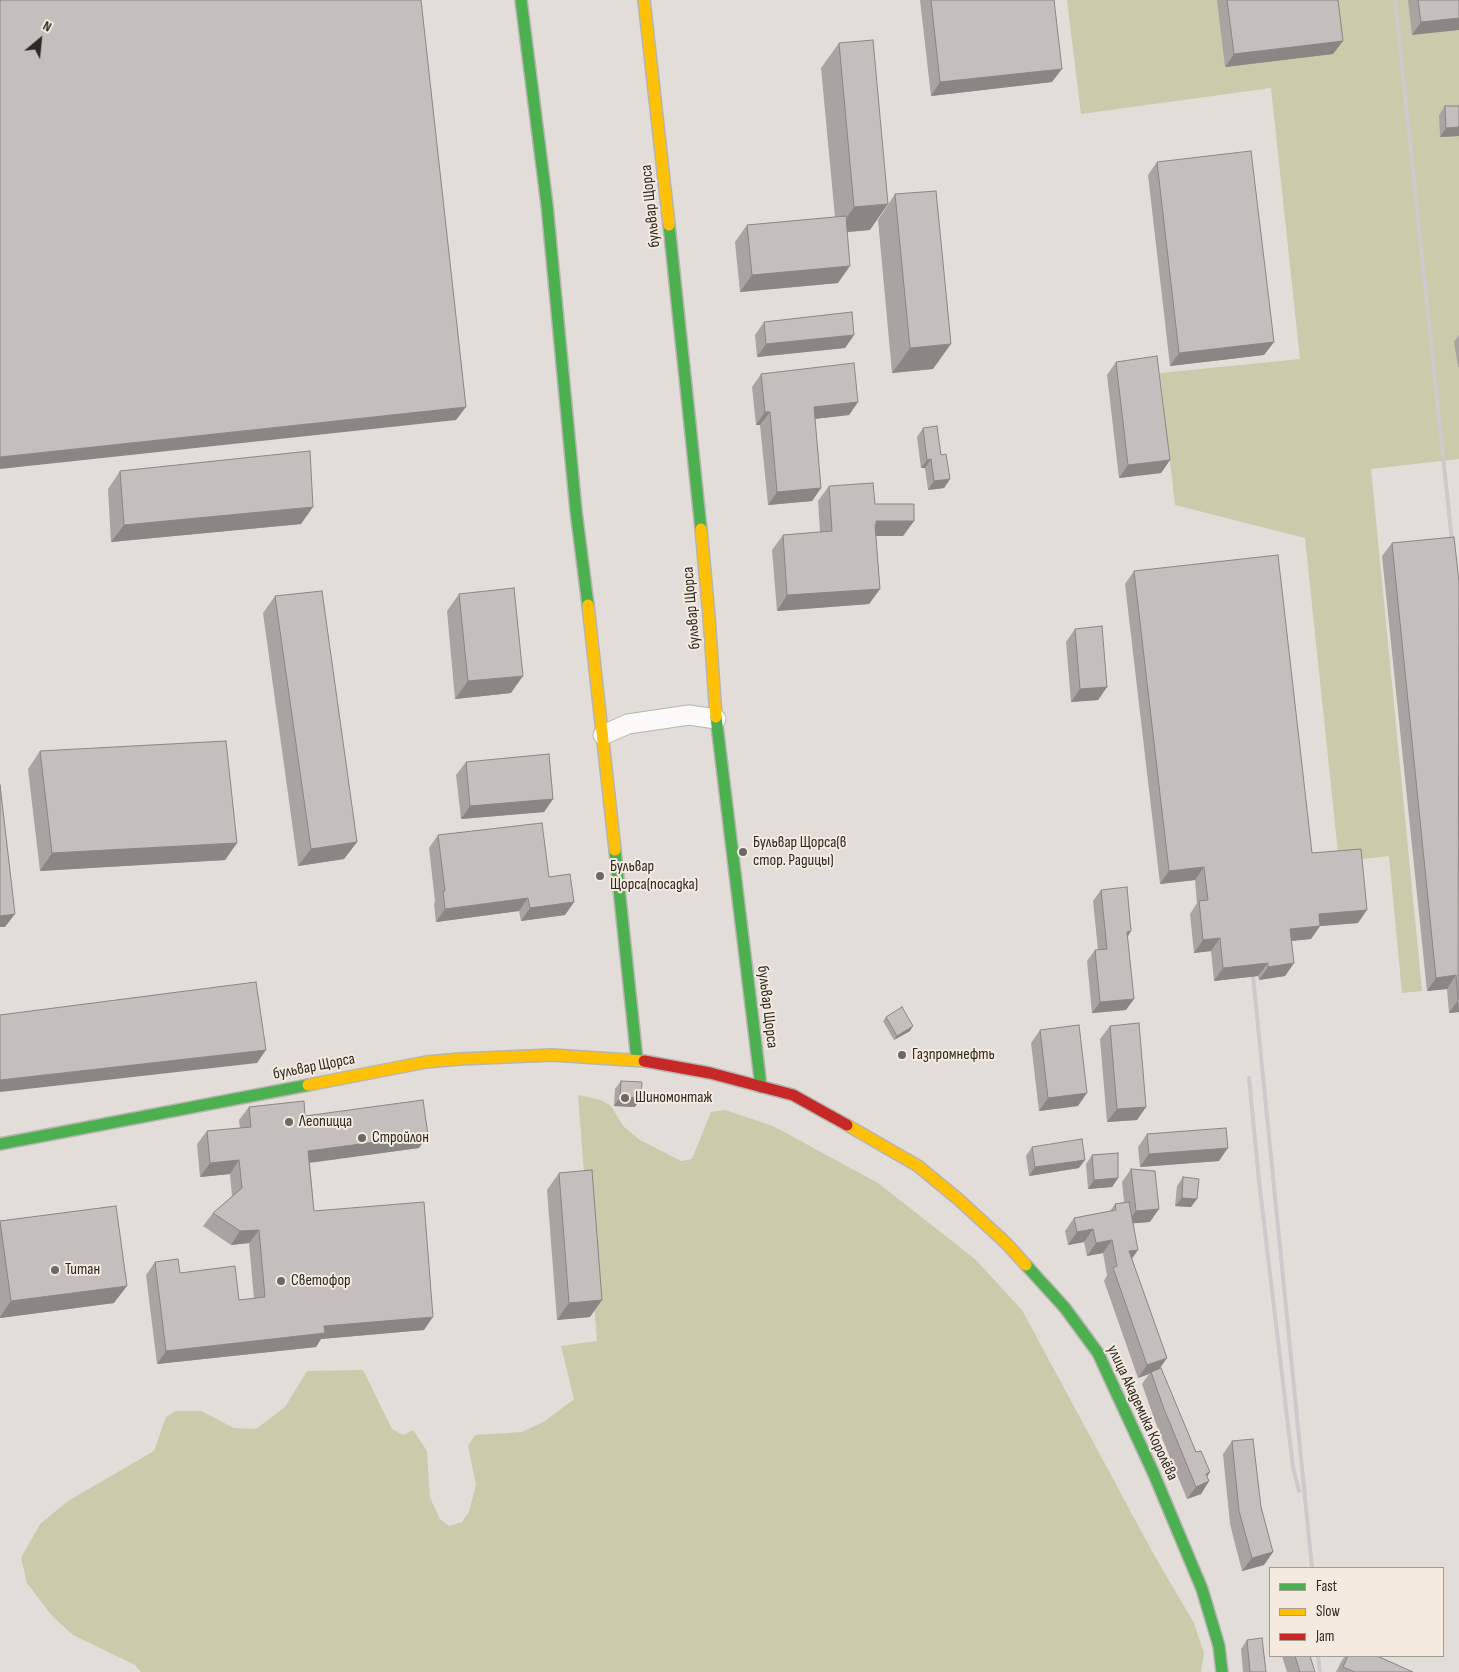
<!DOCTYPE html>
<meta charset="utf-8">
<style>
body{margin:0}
#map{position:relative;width:1459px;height:1672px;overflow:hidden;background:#e2ddd8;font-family:"Sofia Sans Condensed",sans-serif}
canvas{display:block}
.legend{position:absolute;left:1269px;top:1567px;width:175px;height:90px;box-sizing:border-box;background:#f4eae0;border:1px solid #a49d95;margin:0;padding:6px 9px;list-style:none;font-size:15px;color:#2d2925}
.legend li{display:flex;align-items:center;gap:10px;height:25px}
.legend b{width:25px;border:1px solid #a49d95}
.north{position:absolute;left:15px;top:15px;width:50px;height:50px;-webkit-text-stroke:4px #f4eae0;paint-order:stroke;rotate:28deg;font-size:14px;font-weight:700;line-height:20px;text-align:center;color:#2d2925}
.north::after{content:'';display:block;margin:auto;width:18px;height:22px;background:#2d2925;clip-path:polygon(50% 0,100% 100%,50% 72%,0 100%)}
</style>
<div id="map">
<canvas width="1459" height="1672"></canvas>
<ul class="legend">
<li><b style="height:6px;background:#4caf50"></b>Fast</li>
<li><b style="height:6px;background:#ffc107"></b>Slow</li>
<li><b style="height:6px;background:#c62828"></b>Jam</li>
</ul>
<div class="north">N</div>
</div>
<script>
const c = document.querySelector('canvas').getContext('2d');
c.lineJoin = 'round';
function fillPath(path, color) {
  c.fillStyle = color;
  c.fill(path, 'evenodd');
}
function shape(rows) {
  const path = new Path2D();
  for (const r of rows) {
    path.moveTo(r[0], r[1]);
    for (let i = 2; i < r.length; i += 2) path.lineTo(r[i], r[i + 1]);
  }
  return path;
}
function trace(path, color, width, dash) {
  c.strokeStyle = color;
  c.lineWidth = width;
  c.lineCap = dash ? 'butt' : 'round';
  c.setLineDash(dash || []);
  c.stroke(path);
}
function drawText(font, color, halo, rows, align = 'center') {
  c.font = font + ' "Sofia Sans Condensed",sans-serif';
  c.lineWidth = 4;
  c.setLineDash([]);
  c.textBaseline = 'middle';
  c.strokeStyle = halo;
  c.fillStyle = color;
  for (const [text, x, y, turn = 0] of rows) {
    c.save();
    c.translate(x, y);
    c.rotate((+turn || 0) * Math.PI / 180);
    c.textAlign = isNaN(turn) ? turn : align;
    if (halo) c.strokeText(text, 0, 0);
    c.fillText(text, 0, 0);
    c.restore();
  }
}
fillPath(shape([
 [1067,0,1459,0,1459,459,1371,469,1422,991,1402,993,1389,856,1339,862,1305,538,1175,505,1160,373,1300,359,1271,88,1081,114],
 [578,1095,601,1100,611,1106,623,1126,640,1140,681,1161,692,1159,711,1112,725,1110,773,1126,878,1183,975,1259,1022,1310,1153,1553,1194,1623,1204,1653,1201,1672,141,1672,135,1665,73,1635,52,1616,27,1583,21,1558,40,1524,68,1501,154,1451,166,1417,176,1411,201,1411,234,1428,256,1429,285,1407,307,1371,363,1370,392,1429,403,1435,413,1430,427,1451,430,1498,440,1519,449,1526,462,1522,469,1512,476,1485,468,1446,475,1435,522,1432,545,1421,574,1399,561,1346,597,1341]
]), '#cacbaa');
const street = shape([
 [603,735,628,724,689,715,716,719]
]);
const fast = shape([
 [521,0,547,205,576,511,588,605],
 [669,225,701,529],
 [716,717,761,1087],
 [615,850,637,1060],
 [0,1144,308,1085],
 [1026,1265,1065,1308,1098,1353,1153,1472,1202,1589,1219,1646,1222,1672]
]);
const slow = shape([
 [644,0,669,225],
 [701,529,709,616,716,717],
 [588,605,615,850],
 [308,1085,426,1062,460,1059,552,1055,644,1061],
 [847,1125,918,1166,958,1199,1006,1243,1026,1265]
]);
const jam = shape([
 [644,1061,710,1073,793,1095,847,1125]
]);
trace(street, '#b8b4b0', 21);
trace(fast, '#b8b4b0', 14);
trace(slow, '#b8b4b0', 14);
trace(jam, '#b8b4b0', 14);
trace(street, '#fbfaf9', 19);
trace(fast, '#4caf50', 11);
trace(slow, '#ffc107', 11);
trace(jam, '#c62828', 11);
trace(shape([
 [1395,0,1453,551],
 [1253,976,1312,1568],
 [1249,1078,1259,1181,1293,1467,1299,1491],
 [1318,1656,1320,1672]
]), '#cccaca', 4);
fillPath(shape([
 [920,0,1054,0,1052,82,931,96],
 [1217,0,1338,0,1343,41,1333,54,1225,67],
 [1408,0,1459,0,1412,35],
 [839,43,870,230,847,232,838,283,740,292,735,242,747,225,835,217,821,68],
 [1445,106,1459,136,1440,137,1439,115],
 [1157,162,1274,342,1264,355,1170,366,1148,175],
 [895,194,933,369,892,373,878,220],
 [764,322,854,335,845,348,757,357,755,335],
 [1459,335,1459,367,1458,367,1454,342],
 [1116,362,1170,460,1161,473,1119,478,1107,375],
 [761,374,858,402,849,415,815,419,821,488,812,501,768,505,760,425,756,425,752,387],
 [923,428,941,455,950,479,944,488,928,490,925,468,921,468,917,437],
 [120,471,301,524,111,542,108,489],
 [829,486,914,521,903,536,876,536,880,589,869,604,777,611,772,550,783,535,820,532,818,501],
 [1454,537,1459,1012,1449,1013,1447,989,1427,991,1382,556,1392,543],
 [1134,571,1312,853,1358,923,1320,926,1311,939,1291,941,1294,963,1285,976,1259,980,1258,976,1214,981,1211,951,1194,953,1190,914,1197,903,1195,880,1160,884,1125,584],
 [459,594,511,693,455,699,447,611],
 [275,596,357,842,344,859,298,866,263,613],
 [1075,629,1107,687,1098,700,1071,702,1066,642],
 [40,751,237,843,225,860,40,871,28,769],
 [466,762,553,799,544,812,461,819,456,775],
 [438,835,549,877,574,902,565,915,521,921,519,911,436,922,434,904,435,901,429,848],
 [1101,890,1128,937,1126,1010,1092,1013,1087,961,1095,950,1098,950,1093,901],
 [886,1017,910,1031,894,1040,883,1021],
 [1110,1026,1146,1107,1137,1120,1107,1122,1100,1039],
 [1040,1030,1078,1106,1039,1111,1031,1043],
 [621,1081,635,1107,614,1106,615,1089],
 [249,1107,305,1116,419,1148,310,1163,314,1211,424,1330,321,1339,316,1347,157,1364,146,1275,155,1262,239,1300,254,1299,249,1243,231,1245,203,1226,213,1213,232,1196,230,1174,200,1177,197,1144,207,1131,240,1128,239,1120],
 [1147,1134,1219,1161,1140,1167,1138,1147],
 [1032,1147,1079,1168,1029,1176,1026,1156],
 [1092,1155,1118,1178,1112,1187,1088,1189,1086,1164],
 [1131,1169,1150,1222,1133,1223,1132,1258,1159,1368,1196,1452,1210,1472,1207,1476,1209,1481,1201,1494,1187,1499,1155,1421,1142,1384,1149,1374,1138,1378,1104,1281,1107,1275,1103,1253,1087,1256,1084,1242,1068,1245,1065,1231,1074,1218,1110,1211,1115,1204,1124,1202,1122,1182],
 [559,1173,590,1317,557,1320,547,1190],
 [1183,1177,1191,1207,1175,1206,1177,1186],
 [0,1221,114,1303,0,1318],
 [1232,1441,1261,1507,1273,1552,1264,1565,1242,1571,1230,1524,1223,1454],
 [1247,1640,1266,1672,1243,1672,1241,1649],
 [1282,1656,1310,1656,1315,1672,1287,1672],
 [1345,1656,1377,1656,1413,1672,1336,1672,1341,1662]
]), '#a9a4a2');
fillPath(shape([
 [1459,18,1459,30,1412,35,1421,22],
 [1343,41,1333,54,1225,67,1234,54],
 [1062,69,1052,82,931,96,940,82],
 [1459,127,1459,136,1440,137,1446,128],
 [888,204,870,230,836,233,854,207],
 [850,266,838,283,740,292,752,275],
 [854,335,845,348,757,357,766,344],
 [1274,342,1264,355,1170,366,1179,353],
 [951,344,933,369,892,373,910,348],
 [858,402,849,415,804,420,814,407],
 [466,407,456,420,0,469,0,457],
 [765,412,770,412,760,425,756,425],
 [931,459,925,468,921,468,927,460],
 [1170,460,1161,473,1119,478,1128,465],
 [950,479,944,488,928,490,934,481],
 [821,488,812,501,768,505,777,492],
 [313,507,301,524,111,542,124,525],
 [876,521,914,521,903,536,868,536],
 [880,589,869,604,777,611,787,595],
 [523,676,511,693,455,699,468,681],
 [1107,687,1098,700,1071,702,1080,689],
 [553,799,544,812,461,819,470,806],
 [357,842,344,859,298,866,311,849],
 [237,843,225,860,40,871,52,853],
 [1204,867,1195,880,1160,884,1169,871],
 [528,898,519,911,436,922,445,909],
 [574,902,565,915,521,921,530,908],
 [1367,910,1358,923,1320,926,1311,939,1281,942,1290,929,1319,914],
 [15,914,5,927,0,927,0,916],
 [1131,931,1124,943,1127,932],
 [1220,938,1211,951,1194,953,1203,940],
 [1268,963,1258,976,1214,981,1223,968],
 [1294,963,1285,976,1259,980,1268,967],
 [1456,975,1447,989,1427,991,1436,978],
 [1134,999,1126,1010,1092,1013,1100,1002],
 [1458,1000,1459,1012,1449,1013],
 [913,1026,910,1031,894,1040,897,1036],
 [266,1050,257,1063,0,1092,0,1080],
 [1087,1093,1078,1106,1039,1111,1048,1098],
 [620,1097,641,1098,635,1107,614,1106],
 [1146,1107,1137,1120,1107,1122,1117,1109],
 [428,1135,419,1148,299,1164,308,1151],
 [1228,1148,1219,1161,1140,1167,1149,1154],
 [239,1160,230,1174,200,1177,210,1163],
 [1085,1160,1079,1168,1029,1176,1035,1167],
 [1118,1178,1112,1187,1088,1189,1094,1180],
 [1182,1198,1197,1199,1191,1207,1175,1206],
 [1159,1209,1150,1222,1126,1224,1136,1211],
 [1093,1229,1084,1242,1068,1245,1077,1232],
 [259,1230,249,1243,231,1245,240,1231],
 [1112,1240,1103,1253,1087,1256,1096,1243],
 [1138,1250,1129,1263,1129,1251],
 [127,1286,114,1303,0,1318,0,1317,11,1301],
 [602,1300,590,1317,557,1320,569,1303],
 [433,1317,424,1330,321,1339,316,1347,157,1364,166,1351,324,1326],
 [1167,1358,1158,1371,1151,1372,1149,1374,1138,1378,1147,1365],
 [1210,1472,1202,1484,1209,1481,1201,1494,1187,1499,1196,1487,1206,1474],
 [1273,1552,1264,1565,1242,1571,1252,1558]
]), '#898684');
const building = shape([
 [0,0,421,0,466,407,0,457,0,0],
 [931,0,1054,0,1062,69,940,82,931,0],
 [1227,0,1338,0,1343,41,1234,54,1227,0],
 [1418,0,1459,0,1459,18,1421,22,1418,0],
 [873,40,888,204,854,207,839,43,873,40],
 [1445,106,1459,106,1459,127,1446,128,1445,106],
 [1251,151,1274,342,1179,353,1157,162,1251,151],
 [936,191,951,344,910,348,895,194,936,191],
 [846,216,850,266,752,275,747,225,846,216],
 [852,312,854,335,766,344,764,322,852,312],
 [1157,356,1170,460,1128,465,1116,362,1157,356],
 [854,363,858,402,814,407,821,488,777,492,770,412,765,412,761,374,854,363],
 [937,426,941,455,946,454,950,479,934,481,931,459,927,460,923,428,937,426],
 [310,451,313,507,124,525,120,471,310,451],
 [873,483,875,504,914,504,914,521,876,521,876,525,875,525,880,589,787,595,783,535,832,531,829,486,873,483],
 [1454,537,1459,582,1458,1000,1456,975,1436,978,1392,543,1454,537],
 [1278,555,1312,853,1361,849,1367,910,1319,914,1320,926,1290,929,1294,963,1268,967,1268,963,1223,968,1220,938,1203,940,1199,901,1208,900,1204,867,1169,871,1134,571,1278,555],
 [514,588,523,676,468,681,459,594,514,588],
 [322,591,357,842,311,849,275,596,322,591],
 [1102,626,1107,687,1080,689,1075,629,1102,626],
 [226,741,237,843,52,853,40,751,226,741],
 [549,754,553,799,470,806,466,762,549,754],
 [0,785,15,914,0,916,0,785],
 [542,823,549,877,570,874,574,902,530,908,528,898,445,909,443,891,445,891,438,835,542,823],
 [1127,887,1131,931,1127,932,1134,999,1100,1002,1095,950,1107,949,1101,890,1127,887],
 [256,982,266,1050,0,1080,0,1015,256,982],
 [902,1007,913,1026,897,1036,886,1017,902,1007],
 [1139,1023,1146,1107,1117,1109,1110,1026,1139,1023],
 [1079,1025,1087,1093,1048,1098,1040,1030,1079,1025],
 [621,1081,642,1082,641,1098,620,1097,621,1081],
 [423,1100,428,1135,308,1151,314,1211,424,1202,433,1317,324,1326,325,1333,166,1351,155,1262,178,1259,180,1273,235,1266,239,1300,265,1297,259,1230,240,1231,213,1213,242,1188,239,1160,210,1163,207,1131,251,1127,249,1107,304,1101,305,1116,423,1100],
 [1226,1128,1228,1148,1149,1154,1147,1134,1226,1128],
 [1082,1139,1085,1160,1035,1167,1032,1147,1082,1139],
 [1118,1153,1118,1178,1094,1180,1092,1155,1118,1153],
 [1131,1169,1155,1171,1159,1209,1136,1211,1131,1169],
 [592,1170,602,1300,569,1303,559,1173,592,1170],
 [1183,1177,1199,1179,1197,1199,1182,1198,1183,1177],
 [1129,1202,1138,1250,1129,1251,1167,1358,1147,1365,1113,1268,1117,1266,1112,1240,1096,1243,1093,1229,1077,1232,1074,1218,1116,1210,1115,1204,1129,1202],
 [116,1206,127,1286,11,1301,0,1221,116,1206],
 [1161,1368,1196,1452,1201,1451,1210,1472,1206,1474,1209,1481,1196,1487,1164,1409,1151,1372,1161,1368],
 [1253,1439,1261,1507,1273,1552,1252,1558,1239,1511,1232,1441,1253,1439],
 [1262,1638,1266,1672,1250,1672,1247,1640,1262,1638],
 [1295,1656,1310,1656,1315,1672,1300,1672,1295,1656],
 [1348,1656,1377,1656,1413,1672,1355,1672,1343,1667,1348,1656]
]);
fillPath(building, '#c4bfbc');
trace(building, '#898684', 1);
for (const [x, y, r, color] of [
 [743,852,5,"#6c6864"],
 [600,876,5,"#6c6864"],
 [902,1055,5,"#6c6864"],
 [625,1098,5,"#6c6864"],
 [289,1122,5,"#6c6864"],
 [362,1138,5,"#6c6864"],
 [55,1270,5,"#6c6864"],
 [281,1281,5,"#6c6864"]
]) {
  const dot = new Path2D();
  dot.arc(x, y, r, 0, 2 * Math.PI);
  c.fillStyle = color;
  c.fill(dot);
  trace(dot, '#f4eae0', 2);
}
drawText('16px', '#2d2925', '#f4eae0', [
 ["бульвар Щорса",651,206,-96],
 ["бульвар Щорса",692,608,-95],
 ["бульвар Щорса",767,1007,83],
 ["бульвар Щорса",314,1067,-11],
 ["улица Академика Королёва",1142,1413,65]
]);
drawText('16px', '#2d2925', '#f4eae0', [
 ["Бульвар Щорса(в",753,843],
 ["стор. Радицы)",753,861],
 ["Бульвар",610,867],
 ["Щорса(посадка)",610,885],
 ["Газпромнефть",912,1055],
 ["Шиномонтаж",635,1098],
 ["Леопицца",299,1122],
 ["Стройлон",372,1138],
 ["Титан",65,1270],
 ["Светофор",291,1281]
], 'left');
</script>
